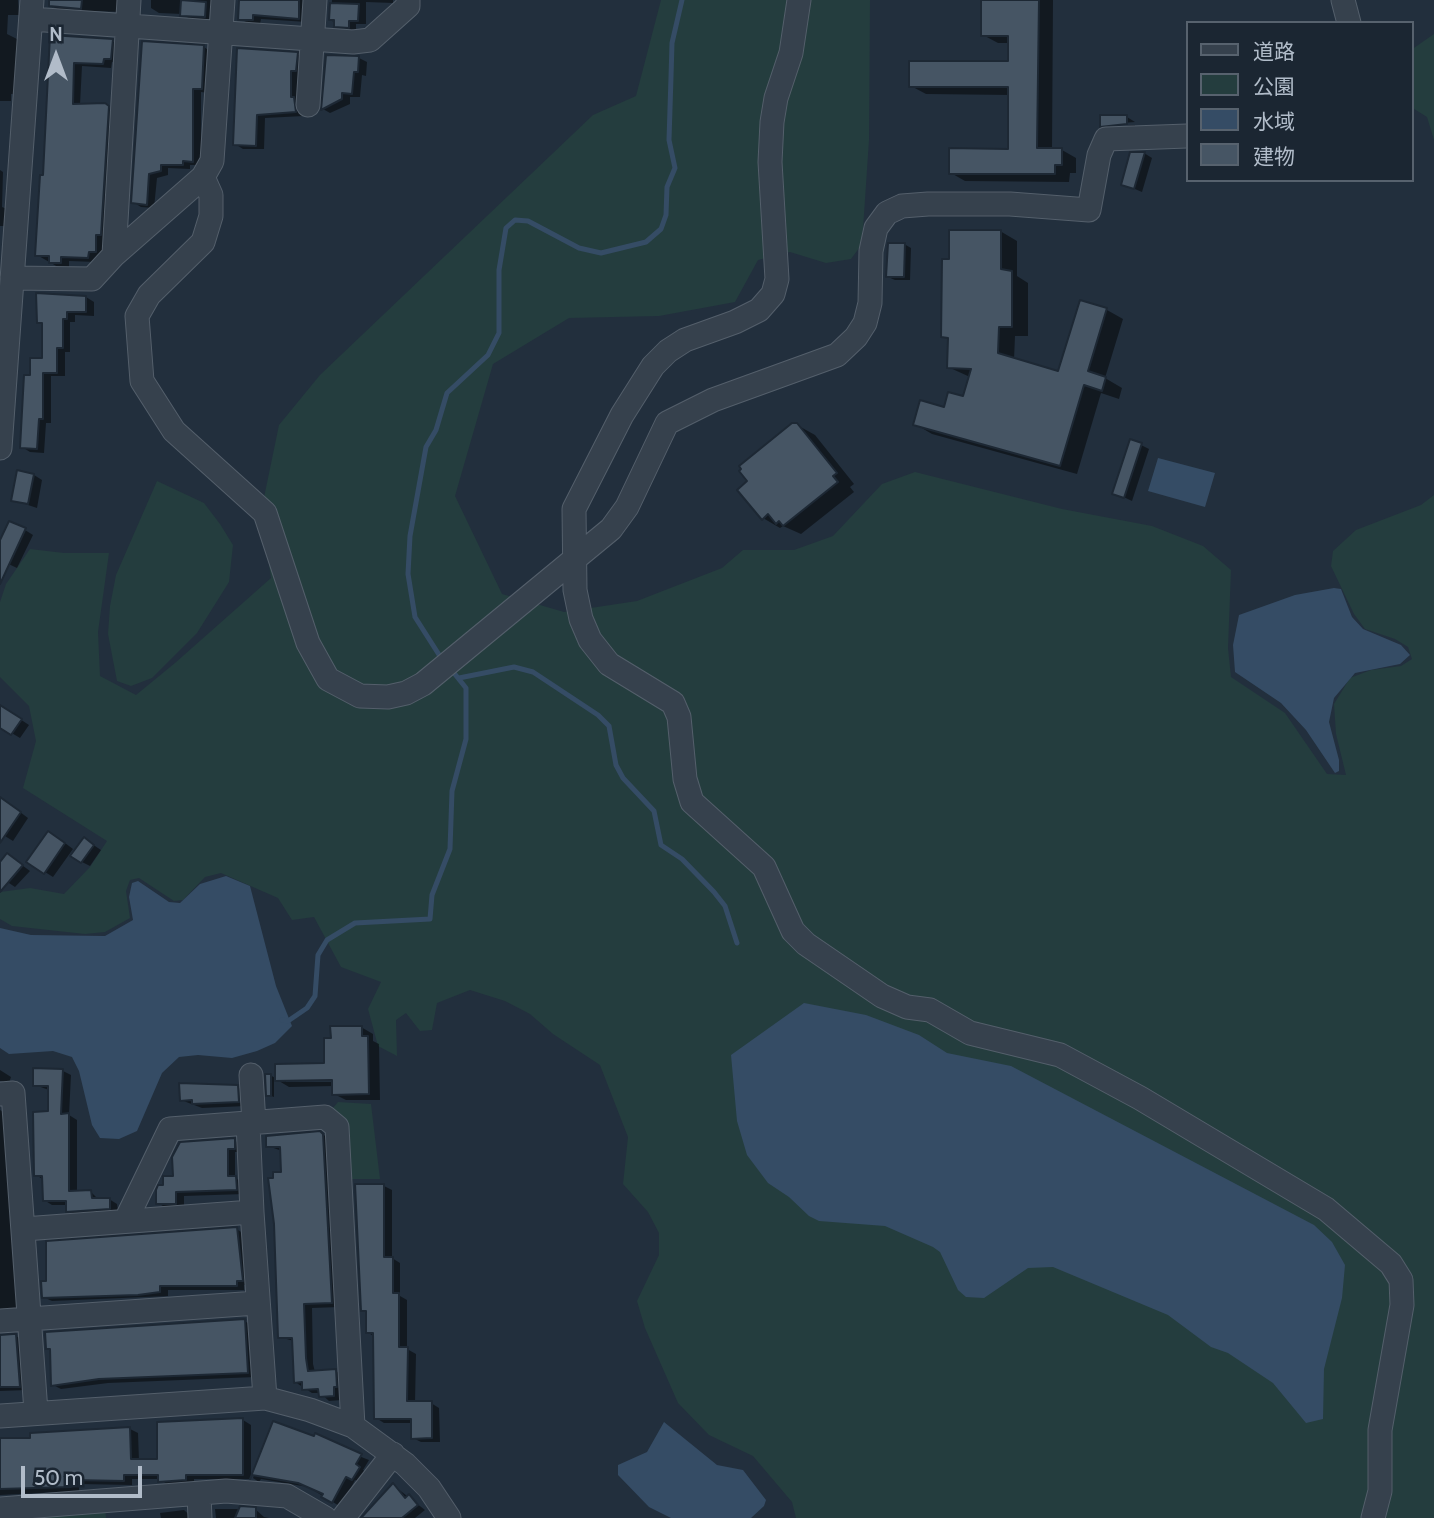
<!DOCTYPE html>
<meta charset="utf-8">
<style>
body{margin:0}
#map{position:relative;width:1434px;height:1518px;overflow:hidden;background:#222f3d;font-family:Cabin,"Noto Sans JP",sans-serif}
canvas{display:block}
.legend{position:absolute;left:1186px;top:21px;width:228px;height:161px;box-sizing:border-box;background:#1b2632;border:2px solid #57626e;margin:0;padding:9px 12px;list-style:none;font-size:21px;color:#b1bcc9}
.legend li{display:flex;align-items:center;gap:14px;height:35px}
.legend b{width:35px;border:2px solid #57626e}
.north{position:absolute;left:21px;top:21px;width:70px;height:70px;-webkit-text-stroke:5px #1b2632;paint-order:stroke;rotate:0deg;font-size:19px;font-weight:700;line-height:28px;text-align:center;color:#b1bcc9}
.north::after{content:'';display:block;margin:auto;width:24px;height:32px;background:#b1bcc9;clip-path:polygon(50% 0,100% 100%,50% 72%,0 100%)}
.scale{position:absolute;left:21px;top:1466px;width:121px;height:32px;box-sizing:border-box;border:4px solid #b1bcc9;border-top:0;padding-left:9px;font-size:21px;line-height:24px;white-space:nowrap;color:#b1bcc9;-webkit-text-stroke:5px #1b2632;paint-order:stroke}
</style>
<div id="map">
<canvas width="1434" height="1518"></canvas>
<ul class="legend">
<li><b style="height:9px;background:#36414d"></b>道路</li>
<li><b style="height:19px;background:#243d3e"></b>公園</li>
<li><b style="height:19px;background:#354c65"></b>水域</li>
<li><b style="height:19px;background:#465564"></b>建物</li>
</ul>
<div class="north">N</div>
<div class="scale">50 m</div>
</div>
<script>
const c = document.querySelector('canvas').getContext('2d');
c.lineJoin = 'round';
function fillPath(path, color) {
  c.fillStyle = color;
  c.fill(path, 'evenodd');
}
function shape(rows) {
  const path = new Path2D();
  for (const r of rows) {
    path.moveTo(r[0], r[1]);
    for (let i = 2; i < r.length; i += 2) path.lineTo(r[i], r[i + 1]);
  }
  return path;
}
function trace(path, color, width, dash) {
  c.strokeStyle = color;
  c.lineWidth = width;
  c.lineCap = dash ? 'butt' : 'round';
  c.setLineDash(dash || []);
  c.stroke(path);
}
fillPath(shape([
 [661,0,870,0,869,140,862,244,851,259,826,263,790,252,758,260,735,302,659,316,569,318,493,364,455,496,502,594,564,612,637,601,722,568,743,550,794,550,833,536,882,484,915,472,1062,509,1152,526,1203,546,1231,570,1228,648,1231,677,1285,713,1327,774,1346,775,1336,734,1334,704,1350,678,1371,670,1401,666,1412,659,1408,647,1395,639,1365,629,1354,614,1331,566,1333,551,1356,530,1421,505,1434,495,1434,1518,796,1518,792,1502,753,1456,709,1435,678,1403,645,1328,637,1301,659,1255,659,1233,648,1212,623,1184,628,1137,600,1065,553,1034,530,1014,505,1001,470,990,437,1003,432,1030,420,1031,406,1013,396,1020,397,1056,378,1046,368,1009,381,982,341,967,314,917,292,920,278,898,221,873,205,877,183,900,174,901,139,878,130,880,126,891,130,918,105,932,85,934,12,926,0,919,0,892,30,888,64,894,90,867,107,841,23,788,36,741,29,706,0,677,0,602,6,584,30,549,64,553,109,553,98,632,100,676,136,695,175,663,271,578,261,512,279,425,320,375,593,115,636,96],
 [1434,34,1434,140,1427,117,1411,107,1411,50],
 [157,481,204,503,220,524,233,545,229,582,197,633,152,678,131,686,117,681,108,634,110,606,116,575],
 [338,1102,371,1104,380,1179,342,1179,328,1114],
 [105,1506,106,1518,0,1518]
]), '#243d3e');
fillPath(shape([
 [1158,458,1215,473,1205,507,1148,491],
 [1334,588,1341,589,1352,617,1363,629,1401,645,1410,655,1400,664,1355,673,1334,698,1329,722,1339,760,1339,771,1335,773,1306,730,1281,703,1235,672,1233,645,1239,615,1295,595],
 [226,876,250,886,276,986,292,1026,275,1043,257,1051,232,1058,198,1055,179,1057,162,1073,137,1131,119,1139,100,1138,92,1125,79,1071,72,1057,53,1051,9,1054,0,1048,0,928,31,935,105,936,133,920,129,897,132,883,138,881,169,902,180,903,200,884],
 [804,1003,866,1015,919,1035,947,1053,1011,1066,1314,1225,1332,1242,1345,1265,1342,1298,1324,1369,1323,1419,1306,1423,1273,1383,1228,1353,1211,1347,1168,1315,1053,1267,1028,1268,984,1298,966,1297,958,1290,940,1252,933,1247,885,1226,819,1221,809,1216,789,1197,768,1183,747,1155,737,1121,731,1055],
 [664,1422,717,1465,743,1470,766,1500,764,1506,751,1518,671,1518,649,1507,618,1475,618,1465,647,1452]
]), '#354c65');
fillPath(shape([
 [0,0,18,0,19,15,8,15,7,34,17,39,16,94,11,94,11,101,0,101],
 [50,0,126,0,123,12,59,10,50,5],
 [151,0,215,0,213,21,190,19,182,14,159,13,151,8],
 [243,0,310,0,307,22,261,19,260,24,248,23,240,19],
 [332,0,393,0,393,3,366,2,366,24,356,24,356,31,336,26,331,19],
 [983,0,1053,0,1052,150,1062,150,1076,158,1076,173,1070,173,1069,182,965,181,951,173,1009,151,1010,95,926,94,911,86,1010,63,1010,43,998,43,983,35],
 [52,37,112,41,120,45,119,63,112,62,111,68,82,66,80,105,104,105,116,112,104,256,97,256,96,262,69,261,69,267,58,267,37,255,45,177],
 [204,47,211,52,209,93,201,92,201,165,190,165,190,169,168,168,168,175,157,178,154,208,141,207,133,202],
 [297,54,305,59,304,116,265,118,264,149,243,149,235,144],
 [359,58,367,62,366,76,362,75,360,97,350,97,350,104,330,113,323,109],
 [1127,117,1135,122,1108,124,1108,128,1135,125,1135,128,1110,130,1102,126],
 [1144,153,1152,158,1142,192,1123,184],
 [0,170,3,172,2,207,7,209,7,226,0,226],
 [1000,231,1017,241,1017,276,1028,283,1028,336,1015,336,1014,360,1059,373,1081,302,1107,310,1123,319,1105,378,1122,388,1119,399,1101,393,1077,474,932,434,915,424,964,398,970,377,948,367,949,340,943,336,951,261],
 [904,244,911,248,910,280,895,280,888,277],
 [86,297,94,302,94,316,75,315,75,322,70,322,70,352,65,352,65,376,51,376,51,423,46,423,44,453,30,452,22,447,32,377,44,360,44,325,38,322],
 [797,425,815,435,854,484,850,487,854,492,801,534,783,526,780,528,763,518],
 [1141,445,1149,449,1132,501,1115,493],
 [34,475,42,480,37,508,13,500],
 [25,530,33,535,17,568,0,560,0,544],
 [0,706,29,725,20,738,0,726],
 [0,797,28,818,13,841,0,833],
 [57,837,73,849,53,877,45,872],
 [92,844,101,850,90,866,82,862],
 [15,860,30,871,15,887,0,877,0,865],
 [361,1027,373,1034,373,1041,379,1044,380,1100,346,1100,334,1094,334,1086,289,1087,274,1078,274,1097,268,1095,270,1075,277,1079,326,1065,332,1039],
 [340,1078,341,1082,286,1082,286,1079],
 [0,1070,11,1077,9,1083,0,1081],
 [63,1071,71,1075,69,1115,77,1120,77,1192,91,1192,99,1200,109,1199,117,1204,118,1212,76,1215,68,1211,67,1205,52,1205,44,1200,44,1180,36,1175,49,1113,49,1090,35,1085],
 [237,1087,245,1091,246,1106,202,1108,181,1100],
 [0,1110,8,1115,13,1251,18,1254,19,1308,0,1314],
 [320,1133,329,1138,340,1307,312,1308,313,1364,315,1372,336,1371,344,1376,342,1400,329,1401,320,1393,312,1393,295,1382,294,1341,279,1337,282,1151,268,1146],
 [234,1140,242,1145,243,1152,235,1152,235,1178,244,1183,245,1194,184,1196,184,1207,166,1208,158,1203,165,1187,175,1178],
 [384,1186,392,1190,392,1258,400,1263,400,1296,407,1300,407,1349,416,1354,415,1403,431,1403,439,1408,440,1442,421,1442,413,1438,413,1423,384,1423,376,1418,375,1337,367,1332,367,1312,363,1310],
 [236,1229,245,1234,250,1285,244,1285,244,1290,168,1290,168,1296,52,1301,43,1297],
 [244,1321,252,1325,256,1377,108,1383,61,1389,53,1385,52,1351,47,1348],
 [0,1336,16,1336,24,1341,28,1390,0,1391],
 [243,1420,251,1425,251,1479,194,1479,194,1484,168,1485,160,1479,132,1479,132,1485,79,1484,79,1491,0,1495,0,1441,130,1429,138,1433,139,1461,159,1461],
 [274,1423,369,1460,363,1470,367,1473,361,1483,355,1480,341,1507,308,1487,261,1479,259,1482,253,1478],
 [393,1485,425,1510,415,1518,363,1518],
 [215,1509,255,1509,264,1517,269,1518,216,1518],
 [184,1510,193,1518,161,1518,160,1513]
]), '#0007');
trace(shape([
 [443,661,415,617,408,574,410,536,426,447,436,430,447,393,488,355,499,333,499,270,506,228,515,220,528,221,579,248,601,253,646,242,661,229,666,215,667,187,675,168,669,140,671,77,672,43,682,0],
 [459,678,514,667,533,672,598,715,609,726,616,765,623,778,654,811,661,845,682,859,714,892,725,906,737,943],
 [282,1020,288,1021,307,1008,315,996,318,955,327,940,355,923,430,919,432,895,450,849,452,791,466,739,466,688,450,668]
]), '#354c65', 5);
const building = shape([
 [49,0,82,0,81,9,49,6,49,0],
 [181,0,206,2,205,17,180,16,181,0],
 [239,0,299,0,299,19,253,15,253,20,238,20,239,0],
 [981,0,1039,0,1037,148,1062,148,1062,165,1055,165,1055,174,949,174,949,148,1008,149,1008,87,909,87,909,61,1008,61,1008,36,981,36,981,0],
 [330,3,359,4,358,21,349,21,349,28,334,27,334,20,329,20,330,3],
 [50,35,113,39,111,59,104,59,103,64,74,63,73,104,105,103,109,106,101,235,96,235,96,252,89,252,88,258,61,257,61,263,49,263,49,256,35,256,40,175,43,175,50,35],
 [142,41,204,45,202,89,193,89,193,162,183,161,183,165,161,165,161,171,149,174,147,205,131,203,142,41],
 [237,48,298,52,296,71,291,71,291,97,294,97,296,112,257,115,256,146,233,145,237,48],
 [326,55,359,56,358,72,354,72,352,94,342,93,342,99,321,110,326,55],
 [1100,115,1127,115,1127,124,1100,127,1100,115],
 [1130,152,1145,152,1134,189,1121,185,1130,152],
 [949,230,1001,230,1001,269,1012,271,1012,327,999,327,998,353,1058,371,1080,300,1107,308,1088,371,1106,377,1102,391,1084,385,1060,466,913,425,920,400,944,407,948,392,963,396,971,369,947,368,948,338,941,337,942,259,949,259,949,230],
 [888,243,905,243,904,277,886,277,888,243],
 [36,293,86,296,86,312,67,312,67,319,63,319,63,348,57,348,57,373,43,373,43,419,39,419,37,449,20,448,24,375,30,375,30,358,42,358,42,323,37,323,36,293],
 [792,423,797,423,837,473,833,476,838,482,783,526,779,521,776,524,768,514,762,520,737,490,747,481,739,471,741,469,739,466,792,423],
 [1130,439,1142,443,1124,498,1112,494,1130,439],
 [17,470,34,474,28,504,11,501,17,470],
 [9,521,26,528,0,584,0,540,9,521],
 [0,705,22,719,11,735,0,728,0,705],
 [0,797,21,812,0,843,0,797],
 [48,831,65,843,44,874,26,862,48,831],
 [84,837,94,845,81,863,70,856,84,837],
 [7,853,23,865,0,892,0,862,7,853],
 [330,1026,362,1026,362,1036,368,1036,369,1094,332,1095,332,1080,275,1081,275,1064,324,1063,324,1038,331,1038,330,1026],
 [33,1068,63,1069,61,1114,69,1113,69,1191,91,1190,92,1198,110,1198,110,1209,66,1212,66,1201,43,1201,42,1176,34,1176,33,1112,48,1111,48,1086,33,1086,33,1068],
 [265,1074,271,1074,271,1096,266,1096,265,1074],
 [179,1083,238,1085,239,1102,192,1104,192,1100,180,1101,179,1083],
 [320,1131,323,1134,332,1303,304,1304,306,1358,308,1371,336,1369,337,1387,334,1387,334,1396,319,1397,318,1389,302,1390,302,1382,294,1383,292,1338,278,1338,274,1224,268,1178,273,1178,273,1172,281,1172,280,1147,266,1147,266,1136,320,1131],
 [235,1138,235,1149,228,1149,228,1176,236,1176,237,1190,176,1192,176,1204,156,1204,156,1190,158,1185,163,1185,163,1176,173,1176,172,1157,180,1142,235,1138],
 [355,1184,384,1184,384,1257,393,1257,393,1293,399,1293,399,1347,408,1347,407,1401,432,1401,432,1438,411,1439,411,1419,374,1419,373,1333,366,1333,366,1311,361,1311,355,1184],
 [237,1227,243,1281,237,1281,237,1286,160,1286,160,1292,138,1295,42,1298,41,1281,46,1281,46,1241,237,1227],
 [245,1319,248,1373,99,1379,51,1386,50,1349,46,1349,45,1332,245,1319],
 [13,1334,16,1334,20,1387,0,1387,0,1335,13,1334],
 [243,1418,243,1475,186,1475,186,1480,158,1482,158,1475,124,1475,124,1481,71,1480,71,1487,0,1489,0,1438,30,1438,30,1433,130,1427,131,1459,157,1459,157,1422,243,1418],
 [273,1421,314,1436,315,1433,362,1454,356,1464,360,1467,352,1480,346,1477,332,1503,321,1497,323,1494,298,1483,252,1475,250,1479,273,1421],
 [393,1483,405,1498,409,1494,418,1505,402,1518,361,1518,393,1483],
 [240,1506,256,1507,256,1518,235,1518,240,1506]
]);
fillPath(building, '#465564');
trace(building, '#1d2834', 2);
const minor = shape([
 [799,0,791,53,776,98,772,122,770,162,777,279,773,294,759,310,735,322,685,340,668,351,653,366,622,415,574,509,575,590,581,619,590,640,609,664,673,703,679,717,685,779,692,802,764,867,793,931,806,944,882,996,907,1007,930,1010,970,1033,1060,1055,1140,1098,1326,1209,1391,1264,1401,1280,1402,1305,1380,1430,1380,1491,1373,1518],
 [1343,0,1349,23],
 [31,19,353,42,370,40,408,6,408,0],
 [308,105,315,0],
 [203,177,211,195,211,216,203,242,149,295,137,316,142,381,174,431,265,513,308,643,328,679,360,696,388,697,406,693,423,684,611,529,627,507,667,423,713,400,837,355,856,337,865,323,870,303,871,251,876,228,887,213,902,206,928,204,1010,204,1089,210,1099,155,1106,139,1187,136],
 [114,255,129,0],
 [12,278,92,279,114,255,203,177,212,161,223,0],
 [0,448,32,0],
 [251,1075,254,1123],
 [0,1094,13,1093,36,1412],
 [252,1212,265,1398],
 [126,1220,170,1129,325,1117,337,1127,353,1426],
 [24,1229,252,1212,248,1123],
 [0,1321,257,1303],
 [0,1416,265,1398,310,1410,353,1426,405,1464,429,1488,449,1518],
 [199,1495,200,1518],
 [0,1509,226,1491,287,1496,325,1518],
 [343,1518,393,1454]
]);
trace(minor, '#545f6b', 25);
trace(minor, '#36414d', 23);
</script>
